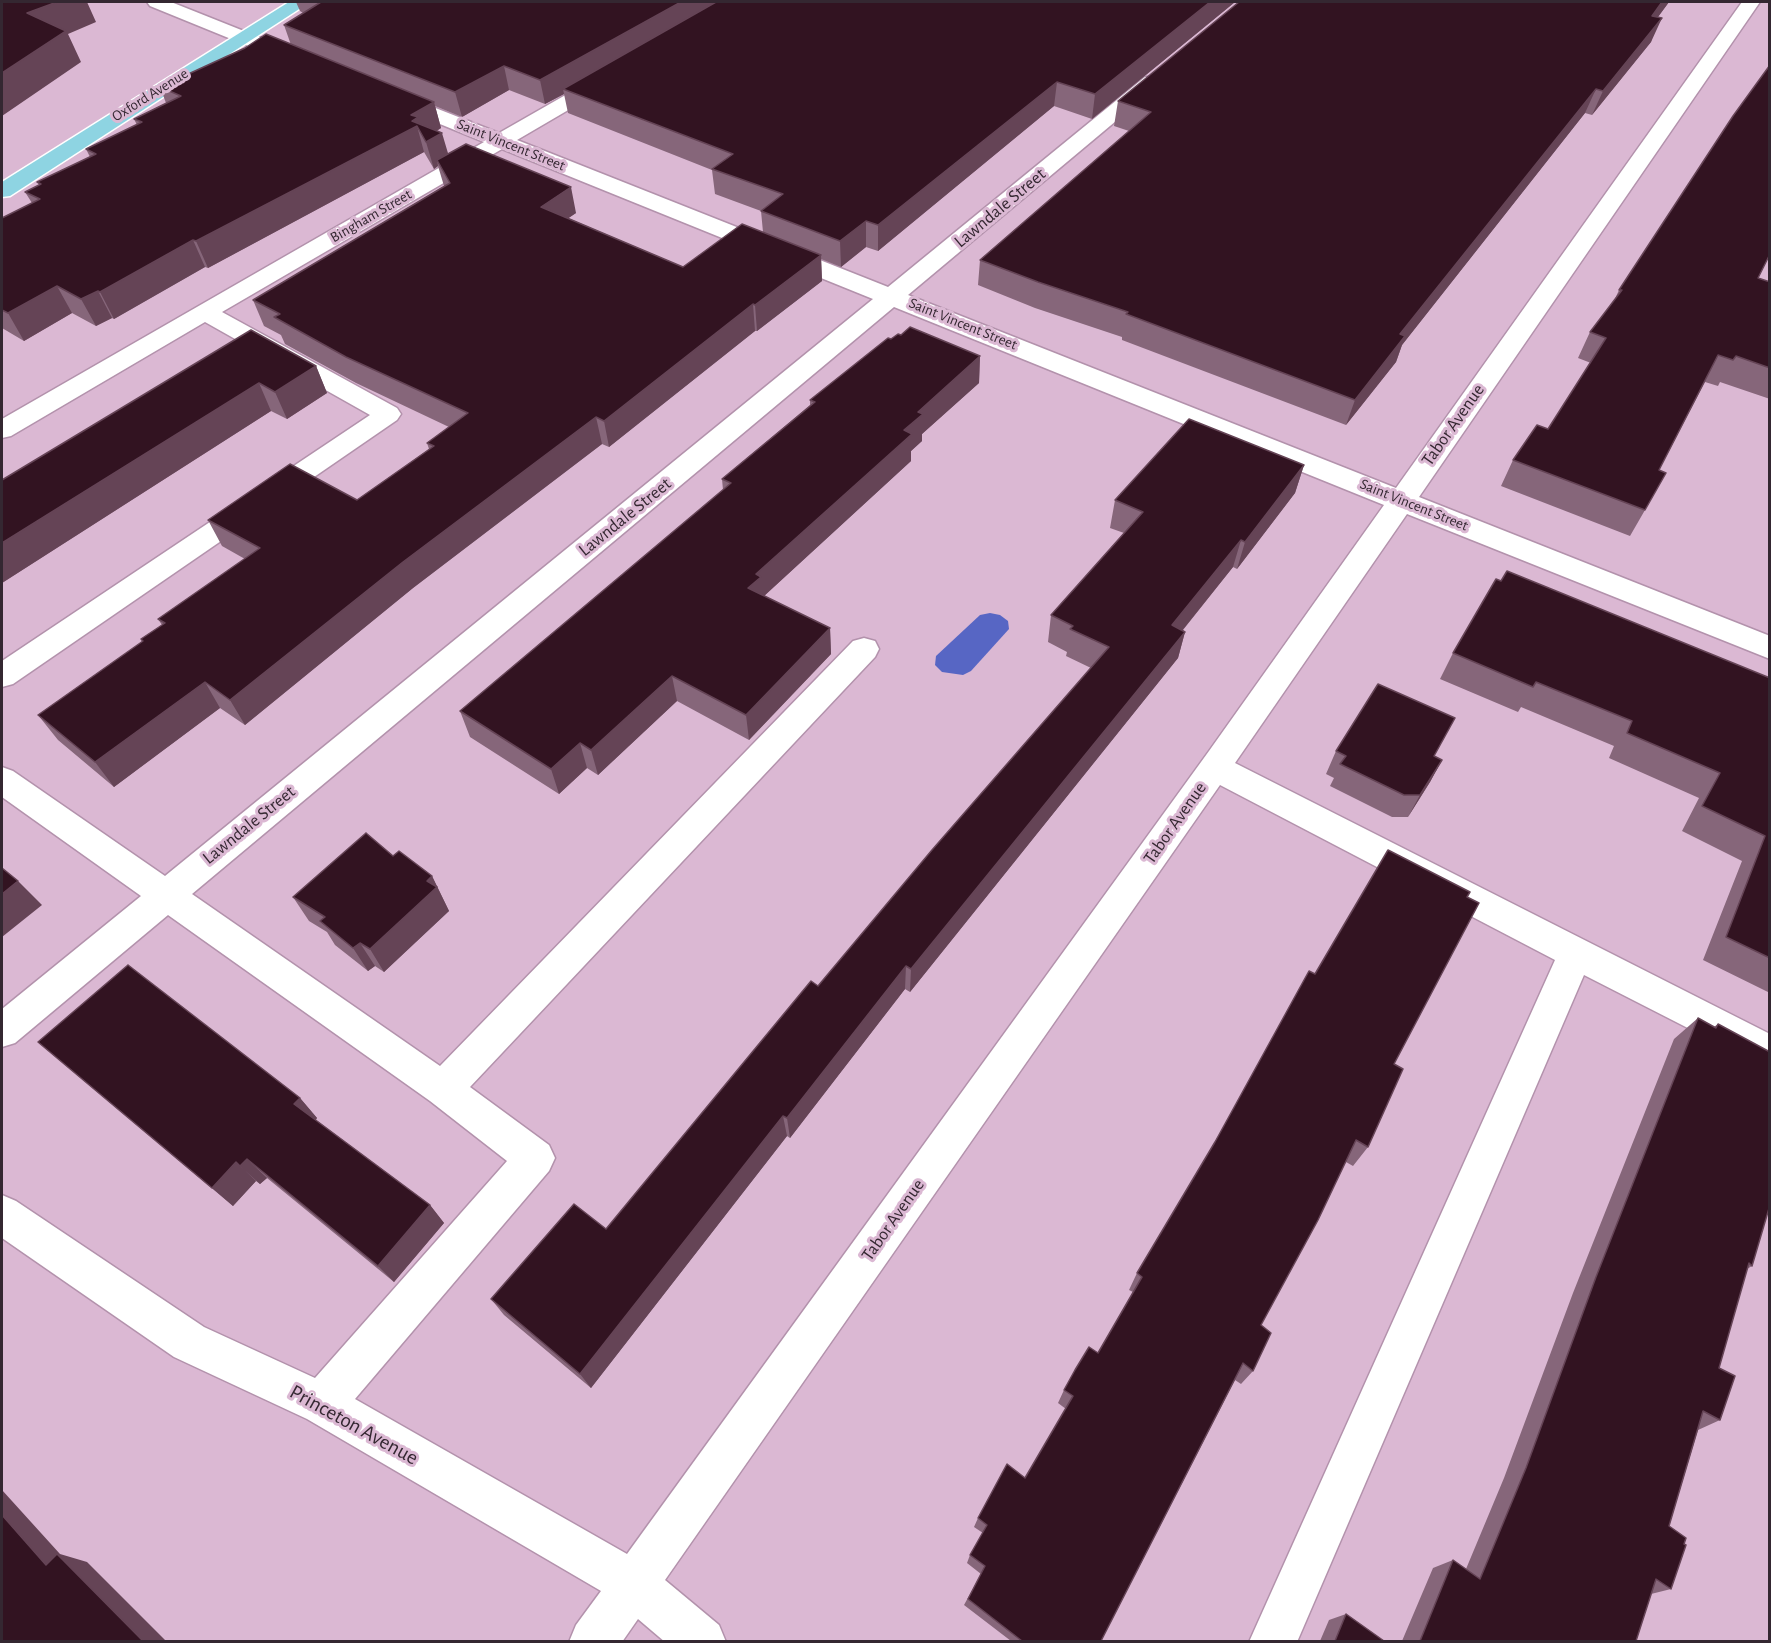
<!DOCTYPE html>
<style>
body{margin:0}
#map{position:relative;width:1771px;height:1643px;overflow:hidden;background:#dbb8d3;font-family:"Alegreya Sans",sans-serif}
canvas{display:block}
.frame{position:absolute;inset:0;border:3px solid #342731;pointer-events:none}
</style>
<div id="map">
<canvas width="1771" height="1643"></canvas>
<div class="frame"></div>
</div>
<script>
const c = document.querySelector('canvas').getContext('2d');
c.lineJoin = 'round';
function fillPath(path, color) {
  c.fillStyle = color;
  c.fill(path, 'evenodd');
}
function shape(rows) {
  const path = new Path2D();
  for (const r of rows) {
    path.moveTo(r[0], r[1]);
    for (let i = 2; i < r.length; i += 2) path.lineTo(r[i], r[i + 1]);
  }
  return path;
}
function trace(path, color, width, dash) {
  c.strokeStyle = color;
  c.lineWidth = width;
  c.lineCap = dash ? 'butt' : 'round';
  c.setLineDash(dash || []);
  c.stroke(path);
}
function drawText(font, color, halo, rows, align = 'center') {
  c.font = font + ' "Alegreya Sans",sans-serif';
  c.lineWidth = 6;
  c.setLineDash([]);
  c.textBaseline = 'middle';
  c.strokeStyle = halo;
  c.fillStyle = color;
  for (const [text, x, y, turn = 0] of rows) {
    c.save();
    c.translate(x, y);
    c.rotate((+turn || 0) * Math.PI / 180);
    c.textAlign = isNaN(turn) ? turn : align;
    if (halo) c.strokeText(text, 0, 0);
    c.fillText(text, 0, 0);
    c.restore();
  }
}
fillPath(shape([
 [990,613,1000,615,1008,621,1009,629,971,671,963,675,942,672,935,665,936,656,980,615]
]), '#5766c4');
const minor = shape([
 [147,2,171,2,304,55,307,59,304,63,297,65,290,63,150,6,147,2],
 [1742,2,1760,2,1419,497,1770,636,1770,659,1407,514,1235,763,1770,1034,1770,1070,1584,975,1297,1642,1249,1642,1555,960,1220,785,665,1580,719,1625,726,1642,665,1642,638,1619,622,1642,569,1642,576,1625,601,1591,307,1419,174,1357,2,1238,2,1195,16,1201,204,1327,315,1378,507,1161,430,1101,168,915,15,1043,2,1047,2,1009,141,896,2,797,2,767,13,771,165,876,873,299,502,149,222,312,397,408,401,414,397,420,13,684,2,687,2,661,370,415,205,322,11,436,2,438,2,419,484,142,391,104,388,100,391,96,405,96,499,133,597,77,611,77,614,81,611,85,517,140,888,287,1145,77,1159,77,1162,81,1159,85,908,295,1396,488,1742,2],
 [894,307,1384,505,1209,751,627,1554,355,1399,549,1171,555,1158,549,1145,470,1087,875,657,879,649,875,641,864,638,853,641,440,1066,192,894,894,307]
]);
const major = shape([
 [289,2,310,2,10,196,2,197,2,182,289,2]
]);
trace(minor, '#b392ac', 3);
trace(major, '#fff', 3);
fillPath(minor, '#fff');
fillPath(major, '#8ed4e2');
fillPath(shape([
 [296,2,1235,2,1092,119,1054,106,878,251,866,247,841,267,821,259,822,281,757,331,755,331,609,447,602,444,413,588,245,725,220,708,114,787,58,740,38,715,142,642,141,639,162,625,158,619,245,559,222,546,208,520,357,500,429,449,427,443,449,427,356,383,285,344,281,335,264,326,253,300,444,186,438,166,434,169,424,152,208,268,205,267,114,319,112,318,96,326,72,313,24,341,2,328,2,218,32,203,25,192,39,185,37,182,90,157,86,149,137,125,134,119,166,103,160,87,291,45,284,25,303,13,300,11],
 [509,90,545,104,564,94,568,113,712,170,715,194,761,211,763,232,683,267,568,218,576,213,448,154,437,131,441,128,435,106,462,117],
 [1669,2,1658,17,1651,42,1592,115,1585,113,1402,345,1396,362,1346,425,1122,340,1122,337,1035,308,978,285,980,260,1129,131,1114,126,1118,101],
 [1758,278,1770,282,1770,399,1720,382,1718,386,1705,382,1659,470,1645,510,1630,536,1501,486,1513,460,1548,429,1591,363,1578,358,1590,332,1614,301,1619,290],
 [251,330,316,366,327,393,287,419,271,411,2,583],
 [901,335,980,356,979,383,922,434,922,441,911,451,911,461,764,596,830,628,831,654,749,740,677,701,598,775,587,768,559,794,470,737,460,711,723,490,722,479,810,405,810,400,891,339],
 [1304,465,1295,493,1237,569,1233,567,1183,630,1185,632,1178,658,910,992,905,989,790,1138,787,1136,591,1388,504,1315,491,1299,606,1229,818,986,1091,668,1066,656,1067,652,1048,642,1051,615,1124,533,1110,528,1115,500],
 [1501,581,1770,678,1770,993,1703,960,1742,861,1682,831,1699,798,1609,758,1614,746,1521,707,1518,712,1440,679,1453,653],
 [1336,751,1435,756,1442,760,1430,782,1408,817,1392,817,1330,786,1334,778,1326,774],
 [393,856,432,876,449,911,384,972,375,966,368,971,335,945,327,932,309,921,293,897],
 [1467,897,1394,1064,1368,1147,1353,1166,1346,1162,1261,1325,1253,1371,1241,1384,1235,1380,1101,1641,1011,1641,964,1605,981,1574,967,1563,970,1555,983,1533,974,1527,978,1518,1025,1478,1066,1409,1058,1403,1064,1390,1098,1353,1133,1292,1129,1290,1137,1273,1315,974],
 [1698,1018,1714,1027,1718,1024,1752,1266,1747,1269,1719,1368,1720,1420,1698,1430,1669,1526,1671,1589,1651,1594,1636,1641,1402,1641,1433,1568,1453,1560,1466,1569,1504,1478,1573,1293,1674,1039],
 [38,1042,300,1098,317,1118,316,1120,430,1205,444,1223,394,1282,267,1178,260,1184,256,1181,233,1206],
 [1346,1614,1384,1641,1320,1641,1329,1620]
]), '#86667a');
fillPath(shape([
 [57,2,87,2,96,22,68,34,81,62,2,116,2,73,27,13],
 [681,2,725,2,563,89,564,94,545,104,540,80],
 [1210,2,1235,2,1092,119,1095,94],
 [1662,2,1669,2,1641,40,1652,16],
 [1662,18,1651,42,1592,115,1603,91],
 [504,66,509,90,462,117,455,92],
 [1057,82,1054,106,878,251,878,225],
 [1596,89,1585,113,1402,345,1396,362,1346,425,1355,400,1400,334],
 [434,102,441,128,424,138,417,126,424,152,208,268,196,241,411,115],
 [442,133,450,160,437,160,438,166,434,169,426,142],
 [571,187,576,213,547,233,541,207],
 [866,221,866,247,841,267,840,241],
 [193,240,205,267,114,319,100,292],
 [821,255,822,281,757,331,755,305],
 [57,286,72,313,24,341,8,313],
 [98,291,112,318,96,326,81,299],
 [753,304,755,331,609,447,604,421],
 [980,356,979,383,922,434,922,441,911,451,911,461,763,597,748,588,756,574,904,430,918,412],
 [316,366,327,393,287,419,275,392],
 [259,383,271,411,2,583,2,543],
 [596,417,602,444,413,588,245,725,230,700,403,562],
 [1304,465,1295,493,1237,569,1245,542],
 [1241,540,1233,567,1165,652,1172,625],
 [830,628,831,654,749,740,746,715],
 [1185,632,1178,658,910,992,911,969],
 [672,676,677,701,598,775,591,750],
 [205,682,220,708,114,787,95,762],
 [580,743,587,768,559,794,551,769],
 [1442,760,1430,782,1408,817,1420,795],
 [432,876,449,911,384,972,370,949],
 [18,881,42,905,2,937,2,894],
 [360,943,375,966,368,971,353,948],
 [906,966,905,989,790,1138,787,1118],
 [300,1098,317,1118,311,1124,294,1104],
 [783,1116,787,1136,591,1388,580,1374],
 [247,1159,267,1178,260,1184,240,1166],
 [236,1162,256,1181,233,1206,212,1188],
 [430,1205,444,1223,394,1282,378,1266],
 [2,1490,60,1554,87,1562,166,1641,143,1641,46,1565,2,1515]
]), '#654456');
const building = shape([
 [2,2,57,2,27,13,66,31,2,73,2,2],
 [321,2,681,2,540,80,504,66,455,92,284,25,321,2],
 [716,2,1210,2,1095,94,1057,82,878,225,866,221,840,241,761,211,783,194,712,169,733,154,563,89,716,2],
 [1239,2,1662,2,1652,16,1662,18,1603,91,1596,89,1400,334,1405,336,1355,400,1126,314,1128,312,1038,282,980,260,1151,112,1118,101,1239,2],
 [266,34,434,102,411,115,418,117,412,121,442,133,426,142,417,126,196,241,193,240,100,292,98,291,81,299,57,286,8,313,2,310,2,218,40,199,25,192,41,184,37,182,96,154,86,149,142,122,134,119,181,96,160,87,245,48,266,34],
 [1770,65,1770,254,1758,278,1770,282,1770,368,1736,356,1733,360,1718,355,1659,470,1666,473,1645,510,1513,460,1537,425,1548,429,1606,338,1590,332,1622,290,1619,290,1733,116,1770,65],
 [466,144,571,187,541,207,683,267,742,224,821,255,755,305,753,304,604,421,596,417,403,562,230,700,205,682,95,762,38,715,143,641,141,639,165,623,158,619,260,548,208,520,290,464,357,500,434,446,427,443,468,413,346,357,274,317,280,314,253,300,450,183,437,160,466,144],
 [910,327,980,356,918,412,923,414,904,430,912,434,756,574,761,577,748,588,830,628,746,715,672,676,591,750,580,743,551,769,460,711,731,483,722,479,815,402,810,400,888,338,891,339,898,334,901,335,910,327],
 [251,330,316,366,275,392,259,383,2,543,2,480,251,330],
 [1189,419,1304,465,1245,542,1241,540,1172,625,1185,632,911,969,906,966,787,1118,783,1116,580,1374,491,1299,574,1204,606,1229,811,981,818,986,932,850,1109,647,1070,629,1073,626,1051,615,1143,512,1115,500,1189,419],
 [1507,571,1770,678,1770,958,1726,937,1765,836,1702,806,1720,773,1627,733,1632,721,1536,682,1533,687,1453,653,1496,579,1501,581,1507,571],
 [1378,684,1455,718,1434,756,1442,760,1420,795,1404,795,1340,764,1346,756,1336,751,1378,684],
 [366,833,393,856,399,851,432,876,427,881,437,887,370,949,360,943,353,948,320,921,325,917,293,897,366,833],
 [1388,850,1470,892,1467,897,1479,903,1394,1064,1403,1069,1368,1147,1356,1140,1318,1220,1261,1325,1271,1333,1253,1371,1243,1363,1101,1641,1022,1641,968,1599,985,1566,970,1555,987,1525,978,1518,1007,1464,1025,1478,1073,1396,1064,1390,1075,1370,1089,1347,1098,1353,1142,1277,1137,1273,1215,1142,1309,971,1315,974,1388,850],
 [2,868,18,881,2,894,2,868],
 [128,965,300,1098,294,1104,430,1205,378,1266,247,1159,240,1166,236,1162,212,1188,38,1042,128,965],
 [1698,1018,1716,1028,1718,1024,1770,1052,1770,1205,1752,1266,1749,1263,1719,1368,1735,1376,1720,1420,1703,1411,1669,1526,1686,1538,1684,1544,1686,1545,1671,1589,1656,1579,1636,1641,1420,1641,1453,1560,1480,1579,1526,1468,1596,1277,1698,1018],
 [2,1515,46,1565,57,1554,143,1641,2,1641,2,1515],
 [1346,1614,1384,1641,1335,1641,1346,1614]
]);
fillPath(building, '#321321');
trace(building, '#654456', 1.5);
drawText('15px', '#342731', '#dbb8d3', [
 ["Oxford Avenue",150,95,-32],
 ["Saint Vincent Street",511,145,22],
 ["Bingham Street",371,216,-30],
 ["Saint Vincent Street",963,324,22],
 ["Saint Vincent Street",1414,505,22]
]);
drawText('18px', '#342731', '#dbb8d3', [
 ["Lawndale Street",1000,208,-40],
 ["Tabor Avenue",1453,425,-55],
 ["Lawndale Street",625,517,-39],
 ["Tabor Avenue",1175,823,-55],
 ["Lawndale Street",249,825,-39],
 ["Tabor Avenue",893,1220,-55]
]);
drawText('21px', '#342731', '#dbb8d3', [
 ["Princeton Avenue",354,1425,29]
]);
</script>
